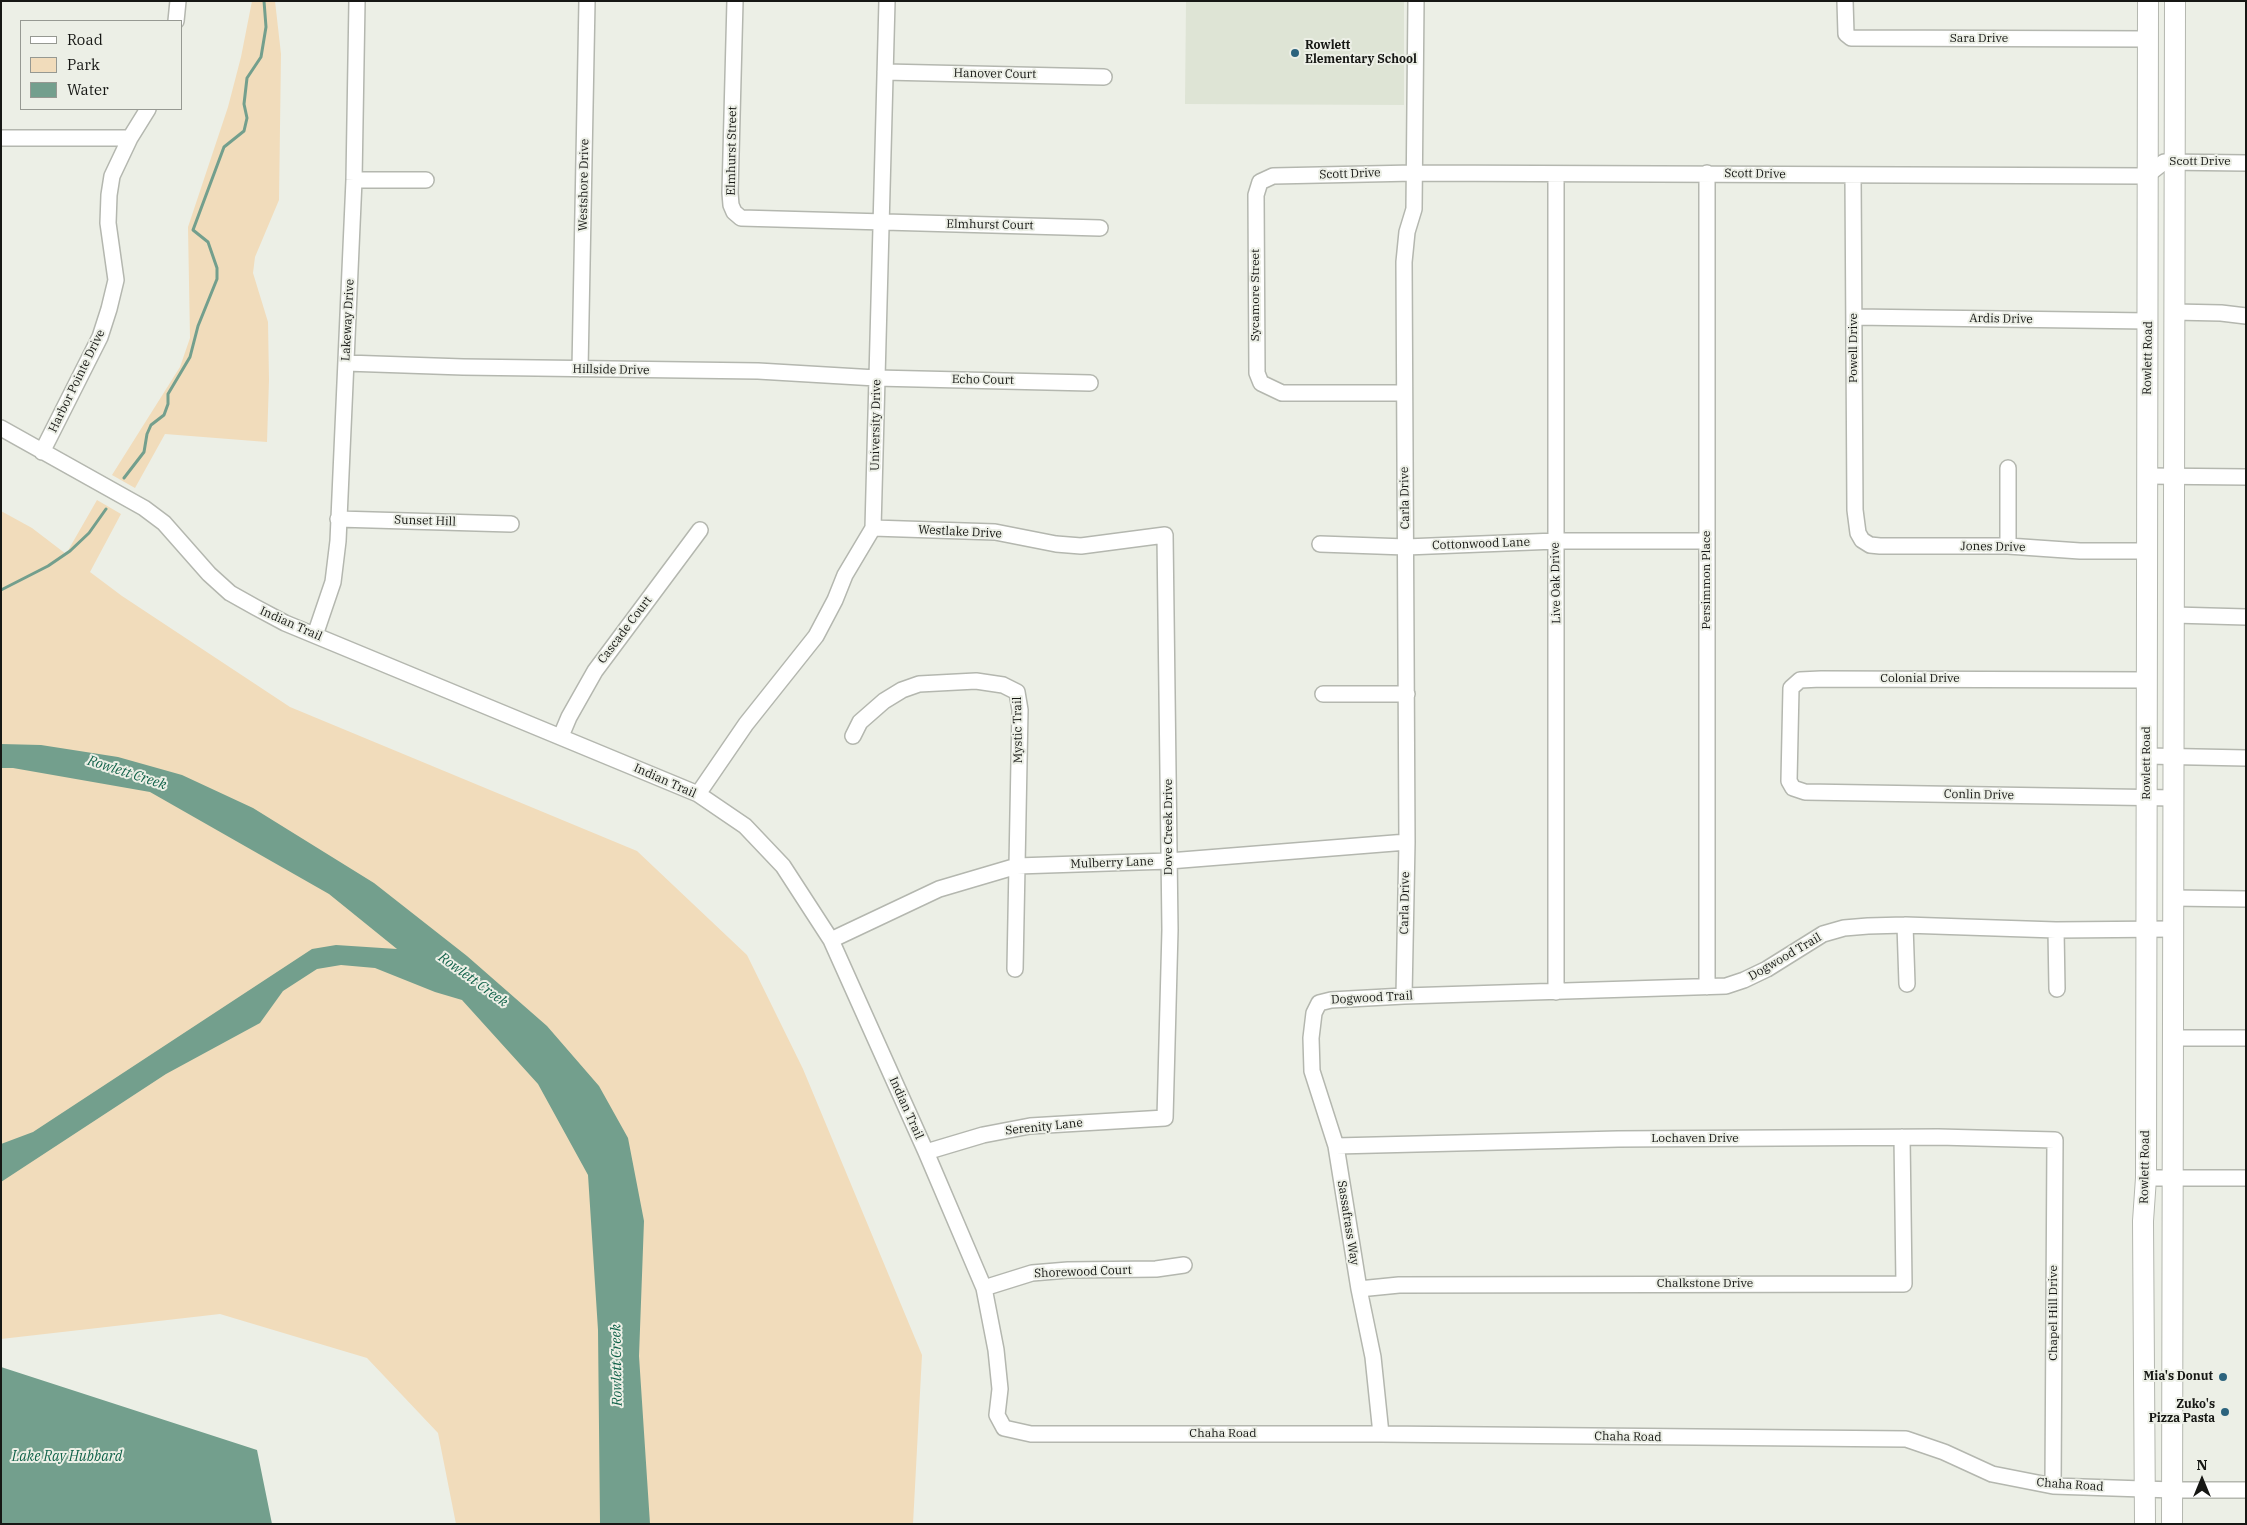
<!DOCTYPE html>
<style>
body{margin:0}
#map{position:relative;width:2247px;height:1525px;overflow:hidden;background:#ecefe6;font-family:"IBM Plex Serif",serif}
canvas{display:block}
.frame{position:absolute;inset:0;border:2px solid #161714;pointer-events:none}
.legend{position:absolute;left:20px;top:20px;width:162px;height:90px;box-sizing:border-box;background:#ecefe6;border:1px solid #969992;margin:0;padding:6px 9px;list-style:none;font-size:15px;color:#161714}
.legend li{display:flex;align-items:center;gap:10px;height:25px}
.legend b{width:25px;border:1px solid #969992}
.north{position:absolute;left:2177px;top:1455px;width:50px;height:50px;-webkit-text-stroke:4px #ecefe6;paint-order:stroke;rotate:0deg;font-size:14px;font-weight:700;line-height:20px;text-align:center;color:#161714}
.north::after{content:'';display:block;margin:auto;width:18px;height:22px;background:#161714;clip-path:polygon(50% 0,100% 100%,50% 72%,0 100%)}
</style>
<div id="map">
<canvas width="2247" height="1525"></canvas>
<div class="frame"></div>
<ul class="legend">
<li><b style="height:6px;background:#fff"></b>Road</li>
<li><b style="height:14px;background:#f1dcbb"></b>Park</li>
<li><b style="height:14px;background:#739f8d"></b>Water</li>
</ul>
<div class="north">N</div>
</div>
<script>
const c = document.querySelector('canvas').getContext('2d');
c.lineJoin = 'round';
function fillPath(path, color) {
  c.fillStyle = color;
  c.fill(path, 'evenodd');
}
function shape(rows) {
  const path = new Path2D();
  for (const r of rows) {
    path.moveTo(r[0], r[1]);
    for (let i = 2; i < r.length; i += 2) path.lineTo(r[i], r[i + 1]);
  }
  return path;
}
function trace(path, color, width, dash) {
  c.strokeStyle = color;
  c.lineWidth = width;
  c.lineCap = dash ? 'butt' : 'round';
  c.setLineDash(dash || []);
  c.stroke(path);
}
function drawText(font, color, halo, rows, align = 'center') {
  c.font = font + ' "IBM Plex Serif",serif';
  c.lineWidth = 4;
  c.setLineDash([]);
  c.textBaseline = 'middle';
  c.strokeStyle = halo;
  c.fillStyle = color;
  for (const [text, x, y, turn = 0] of rows) {
    c.save();
    c.translate(x, y);
    c.rotate((+turn || 0) * Math.PI / 180);
    c.textAlign = isNaN(turn) ? turn : align;
    if (halo) c.strokeText(text, 0, 0);
    c.fillText(text, 0, 0);
    c.restore();
  }
}
fillPath(shape([
 [1186,1,1404,1,1404,105,1185,104]
]), '#dee4d5');
fillPath(shape([
 [252,1,275,1,281,54,279,200,255,257,253,273,268,322,269,380,267,442,165,434,135,488,112,475,180,367,190,338,188,227,228,107,241,57],
 [97,500,121,514,90,572,122,596,290,707,637,851,747,955,803,1069,922,1355,913,1524,456,1524,438,1433,367,1358,220,1314,1,1339,1,511,32,528,66,554]
]), '#f1dcbb');
fillPath(shape([
 [1,744,41,745,118,757,182,775,253,808,374,883,467,956,547,1026,599,1086,628,1138,644,1221,639,1356,650,1524,600,1524,598,1330,588,1175,538,1084,462,1000,435,992,375,968,341,965,317,969,283,991,260,1023,166,1074,1,1182,1,1144,33,1132,312,949,336,945,397,949,329,894,150,792,13,768,1,768],
 [1,1367,257,1450,272,1524,1,1524]
]), '#739f8d');
trace(shape([
 [124,478,144,452,147,434,151,425,164,415,168,404,168,394,190,357,198,326,217,279,217,268,208,242,193,230,224,147,244,131,247,118,244,104,247,78,261,57,266,27,264,1],
 [1,590,48,566,70,551,89,533,106,509]
]), '#739f8d', 3);
const minor = shape([
 [735,1,730,193,731,205,734,212,741,218,1100,228],
 [1845,1,1846,34,1851,38,2148,39],
 [176,21,178,1],
 [885,72,1104,77],
 [1,138,130,138],
 [1853,175,1855,510,1858,533,1862,540,1870,545,1880,546,2008,546,2080,551,2146,551],
 [354,180,426,180],
 [2174,312,2221,313,2246,316],
 [1854,317,2148,321],
 [346,363,463,367,758,371,876,378,1090,383],
 [580,369,587,1],
 [1404,393,1282,393,1261,383,1257,373,1256,195,1260,182,1273,176,1414,173,2146,176,2164,162,2246,163],
 [1,428,144,508,164,523,209,574,230,593,255,607,285,623,698,794,745,826,783,866,831,940,926,1152,984,1288,996,1350,1000,1389,997,1415,1004,1428,1031,1434,1381,1434,1906,1439,1944,1452,1992,1474,2053,1486,2173,1490,2246,1490],
 [42,452,100,337,109,309,116,280,108,223,109,195,112,176,130,138,148,109],
 [2147,476,2246,477],
 [338,519,511,524],
 [873,528,995,532,1056,544,1081,546,1165,535,1170,930,1165,1118,1030,1126,983,1135,926,1152],
 [1320,544,1406,547,1556,541,1706,541],
 [2008,546,2008,468],
 [2174,615,2246,617],
 [315,635,333,582,338,541,354,180,357,1],
 [2146,680,1821,679,1800,680,1791,688,1789,781,1793,788,1805,792,2174,798],
 [1323,694,1407,694],
 [561,736,569,717,595,671,700,530],
 [853,736,860,722,884,701,902,690,919,684,976,681,1003,685,1017,692,1020,710,1015,969],
 [2147,756,2246,758],
 [698,794,746,724,816,636,835,600,845,575,873,528,887,1],
 [2173,898,2246,899],
 [1905,925,1907,984],
 [2056,930,2057,989],
 [831,940,939,889,1017,866,1169,861,1407,842],
 [1707,987,1707,173],
 [1556,992,1556,174],
 [1404,996,1407,842,1404,262,1407,232,1414,209,1416,1],
 [2174,1038,2246,1038],
 [1336,1146,1618,1139,1938,1137,2055,1140,2053,1486],
 [2146,1178,2246,1178],
 [984,1288,1032,1273,1068,1270,1156,1269,1184,1265],
 [1359,1289,1399,1285,1904,1284,1902,1137],
 [1381,1434,1373,1357,1359,1289,1336,1146,1312,1071,1311,1038,1314,1013,1319,1003,1331,1000,1404,996,1726,986,1744,980,1767,969,1823,934,1844,928,1868,926,1905,925,2056,930,2173,929]
]);
const major = shape([
 [2145,1524,2143,1221,2146,1178,2148,1],
 [2172,1524,2175,1]
]);
trace(minor, '#b4b7af', 18);
trace(major, '#b4b7af', 22);
trace(minor, '#fff', 15);
trace(major, '#fff', 20);
for (const [x, y, r, color] of [
 [1295,53,5,"#2c637d"],
 [2223,1377,5,"#2c637d"],
 [2225,1412,5,"#2c637d"]
]) {
  const dot = new Path2D();
  dot.arc(x, y, r, 0, 2 * Math.PI);
  c.fillStyle = color;
  c.fill(dot);
  trace(dot, '#ecefe6', 2);
}
drawText('12px', '#161714', '#ecefe6', [
 ["Sara Drive",1979,39],
 ["Hanover Court",995,74,1],
 ["Elmhurst Street",732,151,-89],
 ["Scott Drive",2200,162],
 ["Scott Drive",1350,174,-2],
 ["Scott Drive",1755,174,1],
 ["Westshore Drive",584,185,-89],
 ["Elmhurst Court",990,225,1],
 ["Sycamore Street",1256,295,-90],
 ["Ardis Drive",2001,319,1],
 ["Lakeway Drive",348,320,-87],
 ["Powell Drive",1854,348,-90],
 ["Rowlett Road",2148,358,-89],
 ["Hillside Drive",611,370,1],
 ["Echo Court",983,380,1],
 ["Harbor Pointe Drive",77,381,-64],
 ["University Drive",876,425,-89],
 ["Carla Drive",1405,498,-91],
 ["Sunset Hill",425,521,2],
 ["Westlake Drive",960,532,3],
 ["Cottonwood Lane",1481,544,-2],
 ["Jones Drive",1993,547,1],
 ["Persimmon Place",1707,580,-90],
 ["Live Oak Drive",1556,583,-91],
 ["Indian Trail",291,624,24],
 ["Cascade Court",625,630,-53],
 ["Colonial Drive",1920,679],
 ["Mystic Trail",1018,730,-91],
 ["Rowlett Road",2147,763,-90],
 ["Indian Trail",665,781,24],
 ["Conlin Drive",1979,795,1],
 ["Dove Creek Drive",1169,827,-90],
 ["Mulberry Lane",1112,863,-2],
 ["Carla Drive",1405,903,-89],
 ["Dogwood Trail",1785,957,-30],
 ["Dogwood Trail",1372,998,-3],
 ["Indian Trail",906,1108,66],
 ["Serenity Lane",1044,1127,-6],
 ["Lochaven Drive",1695,1139],
 ["Rowlett Road",2145,1167,-89],
 ["Sassafrass Way",1348,1223,81],
 ["Shorewood Court",1083,1272,-2],
 ["Chalkstone Drive",1705,1284],
 ["Chapel Hill Drive",2054,1313,-90],
 ["Chaha Road",1223,1434],
 ["Chaha Road",1628,1437,1],
 ["Chaha Road",2070,1485,4]
]);
drawText('bold 12px', '#161714', '#ecefe6', [
 ["Rowlett",1305,46,"left"],
 ["Elementary School",1305,60,"left"],
 ["Mia's Donut",2213,1377],
 ["Zuko's",2215,1405],
 ["Pizza Pasta",2215,1419]
], 'right');
drawText('italic 14px', '#106249', '#ecefe6', [
 ["Rowlett Creek",127,773,18],
 ["Rowlett Creek",473,980,36],
 ["Rowlett Creek",617,1365,-91],
 ["Lake Ray Hubbard",67,1457]
]);
</script>
